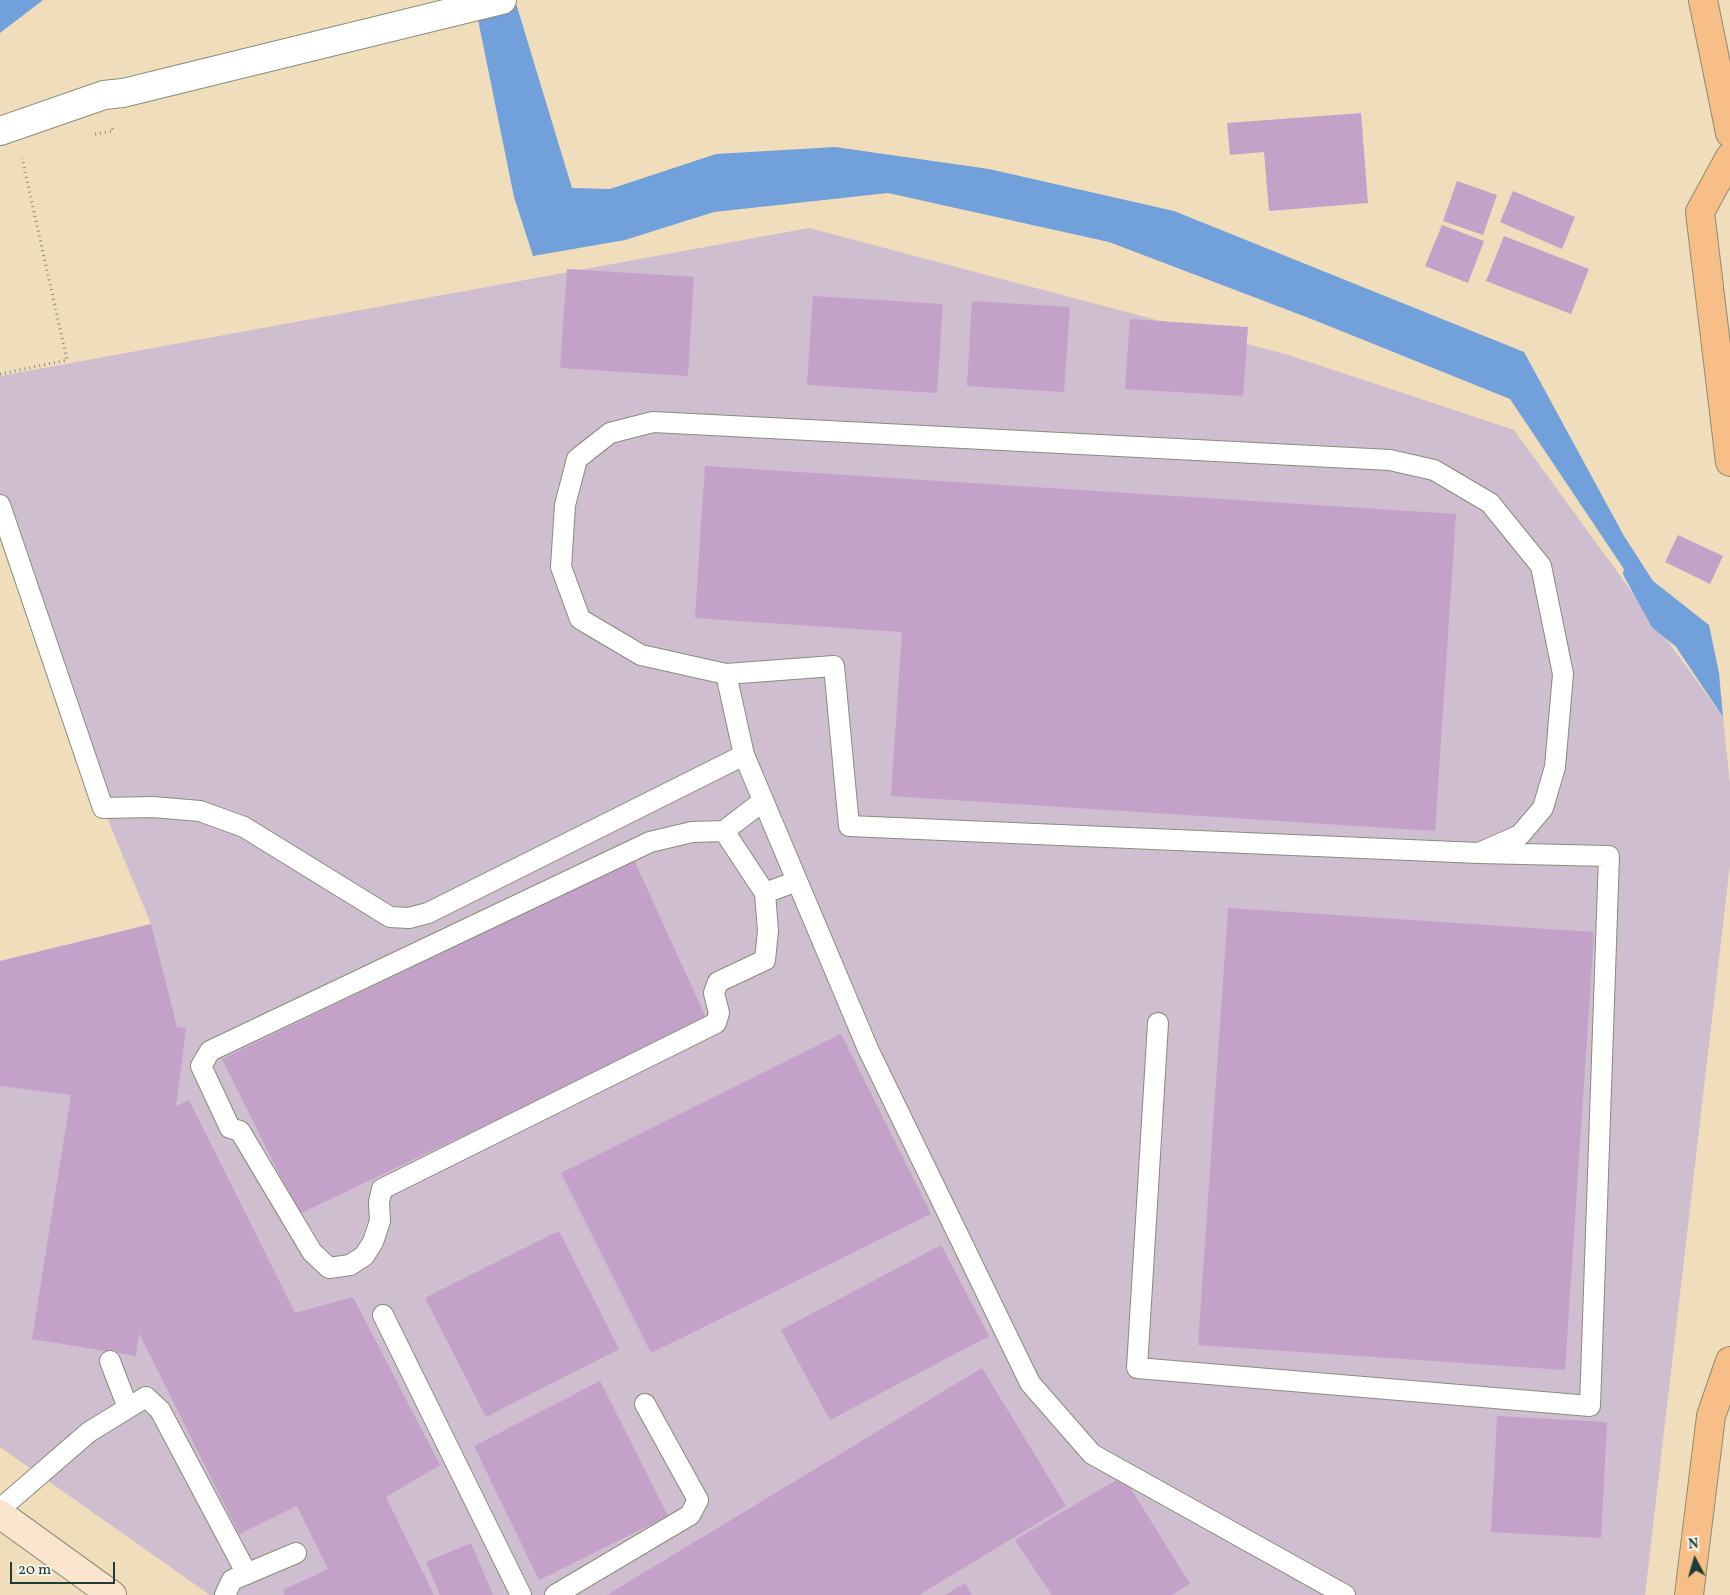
<!DOCTYPE html>
<style>
body{margin:0}
#map{position:relative;width:1730px;height:1595px;overflow:hidden;background:#f0ddbc;font-family:Vollkorn,serif}
canvas{display:block}
.north{position:absolute;left:1670px;top:1535px;width:50px;height:50px;-webkit-text-stroke:4px #f7f3e8;paint-order:stroke;rotate:354deg;font-size:14px;font-weight:700;line-height:20px;text-align:center;color:#1f3d34}
.north::after{content:'';display:block;margin:auto;width:18px;height:22px;background:#1f3d34;clip-path:polygon(50% 0,100% 100%,50% 72%,0 100%)}
.scale{position:absolute;left:10px;top:1562px;width:105px;height:22px;box-sizing:border-box;border:2px solid #1f3d34;border-top:0;padding-left:6px;font-size:15px;line-height:18px;white-space:nowrap;color:#1f3d34;-webkit-text-stroke:4px #f7f3e8;paint-order:stroke}
</style>
<div id="map">
<canvas width="1730" height="1595"></canvas>
<div class="north">N</div>
<div class="scale">20 m</div>
</div>
<script>
const c = document.querySelector('canvas').getContext('2d');
c.lineJoin = 'round';
function fillPath(path, color) {
  c.fillStyle = color;
  c.fill(path, 'evenodd');
}
function shape(rows) {
  const path = new Path2D();
  for (const r of rows) {
    path.moveTo(r[0], r[1]);
    for (let i = 2; i < r.length; i += 2) path.lineTo(r[i], r[i + 1]);
  }
  return path;
}
function trace(path, color, width, dash) {
  c.strokeStyle = color;
  c.lineWidth = width;
  c.lineCap = dash ? 'butt' : 'round';
  c.setLineDash(dash || []);
  c.stroke(path);
}
fillPath(shape([
 [809,228,1285,354,1514,430,1723,717,1730,785,1730,864,1645,1595,210,1595,0,1447,0,962,151,924,103,808,0,505,0,376]
]), '#cebed0');
fillPath(shape([
 [0,0,43,0,0,33],
 [474,0,515,0,572,188,610,189,716,154,835,147,989,169,1174,211,1524,352,1624,536,1653,581,1709,625,1719,673,1723,717,1510,399,1314,320,1109,242,888,193,714,212,625,240,533,256,514,197]
]), '#71a0db');
trace(shape([
 [1628,573,1656,624,1677,641]
]), '#71a0db', 10);
fillPath(shape([
 [1361,113,1368,203,1269,211,1264,152,1230,155,1227,123],
 [1457,181,1497,195,1483,235,1443,221],
 [1513,191,1575,217,1562,249,1500,222],
 [1442,225,1484,241,1468,283,1425,266],
 [1504,236,1589,269,1571,314,1486,281],
 [567,269,694,277,688,376,560,368],
 [813,296,943,304,937,393,807,385],
 [972,301,1070,307,1064,392,967,386],
 [1130,319,1248,327,1243,396,1125,389],
 [705,466,1456,514,1435,831,891,796,902,632,695,618],
 [1678,535,1723,556,1710,584,1665,562],
 [634,860,707,1020,299,1214,222,1059],
 [1228,908,1594,932,1565,1370,1198,1345],
 [151,924,177,1027,186,1028,176,1106,189,1100,295,1313,353,1297,440,1465,386,1497,434,1595,285,1595,283,1590,328,1569,297,1506,239,1534,139,1333,136,1356,32,1339,71,1095,0,1086,0,961],
 [841,1034,931,1214,651,1353,561,1173],
 [559,1231,619,1349,486,1417,425,1298],
 [941,1245,989,1336,830,1420,781,1330],
 [982,1368,1066,1506,919,1595,607,1595],
 [600,1381,668,1516,539,1580,474,1446],
 [1497,1416,1607,1422,1601,1538,1491,1532],
 [1123,1476,1190,1584,1171,1595,1052,1595,1015,1540],
 [471,1543,493,1595,440,1595,426,1562],
 [965,1583,972,1595,945,1595]
]), '#c4a1c8');
const lane = shape([
 [0,505,103,808,153,807,200,811,244,827,390,917,409,918,428,913,744,755],
 [726,674,834,666,849,826,1479,853,1609,856,1590,1406,1137,1368,1158,1023],
 [724,831,763,801],
 [765,893,768,931,765,960,718,982,714,993,719,1013,716,1023,382,1189,379,1202,380,1221,373,1242,364,1256,350,1265,329,1268,312,1252,240,1131,230,1128,201,1066,210,1051,650,842,692,832,724,831,765,893,797,881],
 [383,1315,521,1595],
 [110,1361,128,1408],
 [0,1509,89,1432,146,1397,160,1410,247,1574],
 [225,1595,232,1580,296,1553],
 [555,1595,690,1515,698,1500,645,1404],
 [1345,1595,1092,1454,1030,1383,868,1049,744,755,726,674,641,655,580,619,561,567,565,505,577,459,610,433,653,422,1390,460,1434,470,1490,503,1541,566,1563,674,1555,767,1543,808,1520,835,1479,853]
]);
const street = shape([
 [0,131,104,95,123,93,502,0]
]);
const secondary = shape([
 [0,1514,112,1595]
]);
const primary = shape([
 [1730,157,1700,212,1730,462]
]);
const highway = shape([
 [1703,0,1730,133],
 [1689,1595,1711,1416,1730,1361]
]);
trace(lane, '#888d78', 22);
trace(street, '#888d78', 30);
trace(secondary, '#888d78', 30);
trace(primary, '#888d78', 30);
trace(highway, '#888d78', 30);
trace(shape([
 [95,134,113,131,112,127],
 [0,374,67,360,22,158]
]), '#888d78', 3, [1, 4]);
trace(lane, '#fff', 20);
trace(street, '#fff', 28);
trace(secondary, '#fce5cf', 28);
trace(primary, '#f7be87', 28);
trace(highway, '#f7be87', 28);
</script>
